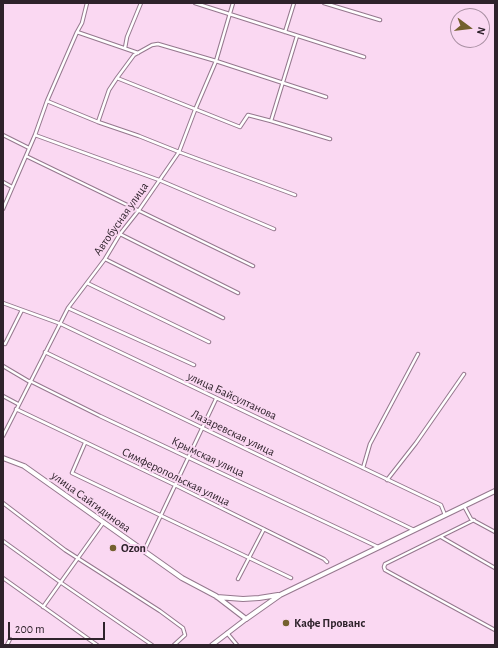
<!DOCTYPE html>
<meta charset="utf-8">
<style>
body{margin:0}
#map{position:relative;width:498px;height:648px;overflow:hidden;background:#fad8f2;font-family:"Alegreya Sans",sans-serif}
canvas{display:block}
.frame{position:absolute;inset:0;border:4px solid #2e222b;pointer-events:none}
.north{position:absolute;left:450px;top:8px;width:40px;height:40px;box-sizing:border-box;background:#fad8f2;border:1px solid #a88fa2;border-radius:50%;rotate:105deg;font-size:11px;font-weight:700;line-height:16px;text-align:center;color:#2e222b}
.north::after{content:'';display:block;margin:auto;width:14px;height:18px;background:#74602f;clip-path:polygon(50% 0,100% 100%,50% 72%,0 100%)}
.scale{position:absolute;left:8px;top:622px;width:97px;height:18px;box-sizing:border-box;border:2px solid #2e222b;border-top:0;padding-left:5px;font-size:12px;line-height:14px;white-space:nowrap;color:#2e222b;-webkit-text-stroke:3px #fad8f2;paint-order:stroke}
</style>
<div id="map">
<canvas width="498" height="648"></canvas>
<div class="frame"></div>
<div class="north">N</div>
<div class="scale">200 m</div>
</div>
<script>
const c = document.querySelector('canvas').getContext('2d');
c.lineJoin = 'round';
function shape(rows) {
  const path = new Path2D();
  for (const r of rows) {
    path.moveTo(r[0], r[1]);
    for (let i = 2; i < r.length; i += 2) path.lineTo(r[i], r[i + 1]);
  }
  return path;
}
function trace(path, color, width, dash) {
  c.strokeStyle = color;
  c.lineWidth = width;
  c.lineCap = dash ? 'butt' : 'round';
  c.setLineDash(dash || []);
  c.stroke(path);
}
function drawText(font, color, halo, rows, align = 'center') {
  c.font = font + ' "Alegreya Sans",sans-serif';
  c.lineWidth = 4;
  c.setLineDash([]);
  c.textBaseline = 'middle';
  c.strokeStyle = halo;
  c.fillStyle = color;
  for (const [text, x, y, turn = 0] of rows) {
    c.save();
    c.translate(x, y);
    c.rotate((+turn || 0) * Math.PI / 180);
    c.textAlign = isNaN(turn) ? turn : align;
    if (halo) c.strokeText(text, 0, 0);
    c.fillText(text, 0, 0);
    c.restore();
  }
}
const street = shape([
 [195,3,364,57],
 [324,3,380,20],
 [77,32,138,53],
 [285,32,294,3],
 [125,48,127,37,141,3],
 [117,78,240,127,248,115,271,121,330,139],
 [47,101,98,122,139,136,179,152,295,195],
 [271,121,297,36],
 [98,122,109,90,117,78,134,55,152,45,158,44,216,61,326,97],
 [3,135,29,148],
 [35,135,159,180,274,229],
 [26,156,253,266],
 [3,182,12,187],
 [3,209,35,135,47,101,77,32,82,23,87,3],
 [120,234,238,293],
 [105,259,223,318],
 [87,283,209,342],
 [3,303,61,324,441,505,445,515],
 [68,308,194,365],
 [3,343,5,344,22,310],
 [45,352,414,530],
 [3,366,30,382],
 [30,381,100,416,378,547],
 [3,396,18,404],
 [16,409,175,485,324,559,327,562],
 [3,436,68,308,105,259,120,234,139,210,179,152,195,110,216,61,233,3],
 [85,443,72,473,291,578],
 [363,468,370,444,418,354],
 [387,480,416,443,464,374],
 [3,503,65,550,160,611,183,628,185,635,174,645],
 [464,506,471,519,495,532],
 [474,520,385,564,384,567,385,570,495,630],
 [441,537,495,568],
 [3,541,60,582,152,645],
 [144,551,216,399],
 [3,578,97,645],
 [238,579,264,529],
 [43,607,103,523],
 [227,633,237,645],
 [7,645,10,639]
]);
const secondary = shape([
 [212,645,246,619]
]);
const primary = shape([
 [3,458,24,466,182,578,216,596,246,619,280,595,495,491],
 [217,597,243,599,259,598,278,595]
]);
trace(street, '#95788e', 4.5);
trace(secondary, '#95788e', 5.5);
trace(primary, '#95788e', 6);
trace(street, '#fff', 2.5);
trace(secondary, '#fff', 3.5);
trace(primary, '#fff', 4);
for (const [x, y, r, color] of [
 [113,548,4,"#74602f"],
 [286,623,4,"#74602f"]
]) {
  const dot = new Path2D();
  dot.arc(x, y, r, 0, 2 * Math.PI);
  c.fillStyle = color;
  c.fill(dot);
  trace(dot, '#fad8f2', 1.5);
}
drawText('12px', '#2e222b', '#fad8f2', [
 ["Автобусная улица",121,219,-55],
 ["улица Байсултанова",232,396,25],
 ["Лазаревская улица",233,433,26],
 ["Крымская улица",208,457,25],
 ["Симферопольская улица",176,477,26],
 ["улица Сайгидинова",91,502,36]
]);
drawText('bold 12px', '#2e222b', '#fad8f2', [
 ["Ozon",121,548],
 ["Кафе Прованс",294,623]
], 'left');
</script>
